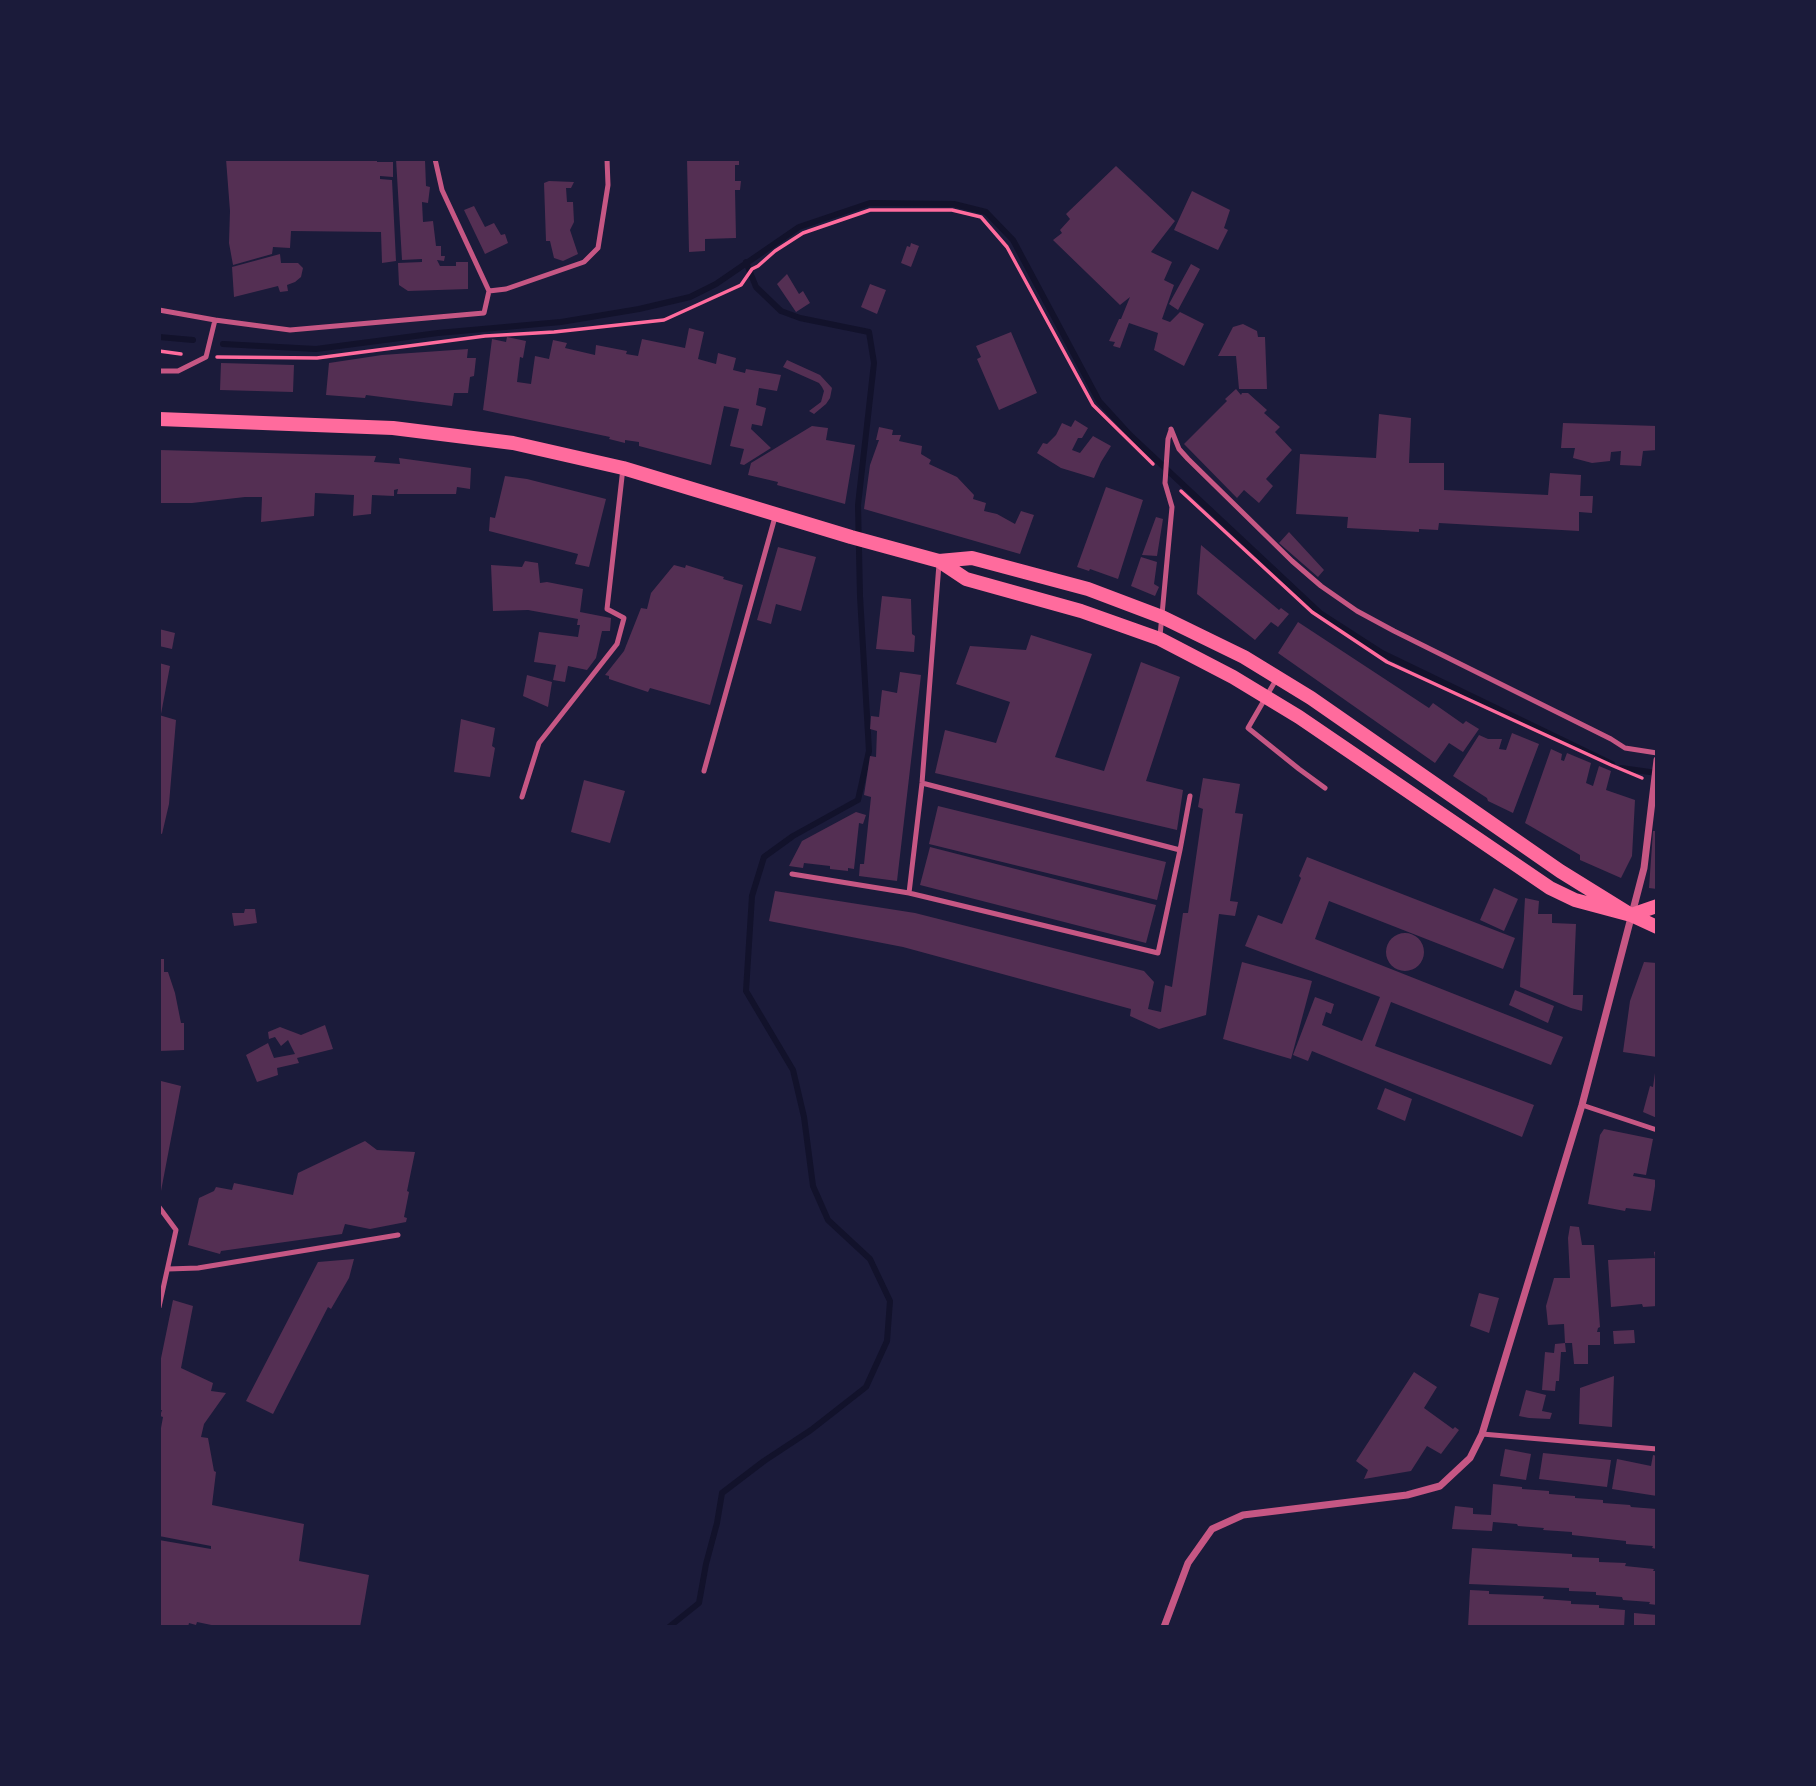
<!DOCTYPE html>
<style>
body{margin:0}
#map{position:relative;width:1816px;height:1786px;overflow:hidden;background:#1b1b3a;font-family:Lato,sans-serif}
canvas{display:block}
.frame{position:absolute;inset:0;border:161px solid #1b1b3a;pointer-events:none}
</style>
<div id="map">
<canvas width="1816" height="1786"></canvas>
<div class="frame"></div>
</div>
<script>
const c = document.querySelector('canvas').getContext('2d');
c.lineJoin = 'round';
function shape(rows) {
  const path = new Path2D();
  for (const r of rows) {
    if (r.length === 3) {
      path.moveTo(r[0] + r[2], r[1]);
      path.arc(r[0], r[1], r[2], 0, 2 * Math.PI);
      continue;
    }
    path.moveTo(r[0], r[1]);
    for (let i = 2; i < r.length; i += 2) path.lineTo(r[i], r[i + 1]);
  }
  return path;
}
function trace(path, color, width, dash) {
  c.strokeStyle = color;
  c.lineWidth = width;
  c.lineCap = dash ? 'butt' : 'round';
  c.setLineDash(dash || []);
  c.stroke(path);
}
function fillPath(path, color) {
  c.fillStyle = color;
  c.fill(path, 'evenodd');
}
trace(shape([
 [159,337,193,340],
 [223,344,316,349,438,333,561,322,639,309,690,297,716,284,799,227,870,203,954,204,986,212,1013,240,1099,401,1130,435,1320,613,1382,653,1612,764],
 [1621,768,1657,773],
 [669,1627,699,1603,706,1564,717,1523,722,1493,764,1461,811,1430,866,1387,887,1341,890,1301,870,1259,828,1220,813,1186,804,1117,793,1070,746,991,752,896,764,857,793,836,858,800,869,751,860,596,858,505,874,363,869,332,800,318,781,311,756,287,746,262]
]), '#12122b', 6);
fillPath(shape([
 [226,159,377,159,377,162,393,162,393,177,380,176,380,179,392,180,396,261,382,263,381,232,291,231,290,248,273,247,272,254,233,265,229,243,230,211],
 [396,159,425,160,426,186,430,187,428,203,422,202,423,222,433,221,436,246,441,246,441,256,445,256,444,261,437,260,440,266,456,266,456,262,468,262,468,289,408,291,399,285,398,263,422,262,422,259,402,260],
 [687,159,739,159,739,165,735,165,735,181,741,181,740,190,735,190,736,238,705,239,705,251,689,252],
 [1116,166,1175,221,1151,252,1172,262,1164,280,1174,285,1162,319,1170,322,1180,312,1204,324,1184,366,1154,350,1158,333,1129,323,1120,348,1113,346,1115,342,1109,341,1119,319,1121,319,1130,297,1120,305,1053,240,1062,233,1060,230,1070,219,1066,214],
 [549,181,574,182,571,188,566,188,567,202,573,202,574,222,570,230,578,254,563,261,554,258,550,241,546,241,544,183],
 [1192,191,1230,210,1224,228,1228,230,1218,250,1174,230],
 [474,206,485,227,494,223,501,235,505,234,508,243,485,254,464,210],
 [911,243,919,246,911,267,901,263,907,246,910,247],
 [280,254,281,263,298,263,303,268,301,277,295,282,287,285,288,291,280,292,278,286,234,297,232,267],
 [1191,264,1200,269,1178,310,1169,304],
 [787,274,799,294,803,291,810,303,796,312,777,284],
 [870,284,886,290,877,314,861,307],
 [1243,324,1257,331,1258,337,1265,337,1267,389,1239,389,1236,356,1218,356,1233,327],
 [689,328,704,332,698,359,716,364,718,353,736,358,733,370,745,373,746,369,781,375,777,391,759,388,756,405,766,408,762,426,752,424,751,429,771,448,744,465,740,464,744,449,730,446,739,409,724,406,711,465,639,446,639,442,625,440,625,443,609,439,610,437,483,410,492,339,506,342,507,337,526,341,523,358,520,357,517,382,531,384,535,356,549,359,553,340,567,343,565,348,595,355,596,345,627,351,626,354,638,356,642,339,685,348],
 [1011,332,1037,393,999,410,977,359,981,357,976,346],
 [468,349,467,358,476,358,474,376,470,377,468,393,454,393,452,406,366,395,365,398,326,395,329,363,382,355],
 [787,360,820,375,832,388,830,398,826,404,814,414,809,411,821,402,824,391,822,387,819,383,783,367],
 [221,363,294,365,293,392,220,390],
 [1236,389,1241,395,1242,393,1248,393,1267,410,1264,413,1280,427,1275,432,1292,450,1266,479,1273,486,1259,503,1244,490,1237,498,1184,444,1227,401,1225,399],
 [1379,414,1411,418,1409,463,1444,463,1444,490,1548,495,1550,473,1581,475,1580,496,1593,496,1592,513,1579,512,1579,531,1439,523,1438,530,1419,529,1419,532,1347,528,1348,517,1296,514,1300,454,1376,458],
 [1075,420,1088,428,1082,438,1078,438,1072,450,1080,453,1093,436,1111,446,1101,462,1094,478,1061,468,1037,453,1043,443,1047,444,1056,435,1062,423,1071,427],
 [1563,423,1657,426,1657,450,1643,451,1641,466,1620,465,1621,451,1611,452,1610,461,1592,463,1573,458,1575,448,1561,448],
 [812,426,828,428,826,440,855,445,845,504,777,485,778,482,748,475,751,463],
 [879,427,893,430,892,435,901,435,899,441,922,446,921,454,931,460,929,464,957,477,974,495,973,499,986,503,984,511,997,514,1015,524,1021,511,1034,515,1020,554,864,509,870,465,879,440,876,440],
 [159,450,376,456,374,462,400,464,399,458,471,468,470,489,457,487,456,494,397,494,398,489,394,490,394,496,372,495,371,514,353,516,354,495,315,493,314,516,261,522,262,497,245,497,192,503,159,503],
 [505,476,527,479,606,499,589,567,575,564,578,554,489,531,490,517,495,518],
 [1106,487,1143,500,1118,579,1090,569,1089,571,1077,567],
 [1156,517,1163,519,1157,556,1142,555],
 [1289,532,1324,570,1318,577,1279,543],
 [1201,545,1279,610,1281,608,1289,614,1278,627,1271,622,1255,640,1197,594],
 [778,547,816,557,801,611,776,604,771,624,757,620],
 [1141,557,1157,562,1154,584,1159,587,1155,596,1131,586],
 [525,561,538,563,540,583,547,582,583,589,580,612,611,618,610,631,602,631,596,658,587,670,568,666,565,682,553,680,556,665,534,662,539,632,578,637,580,625,577,625,578,619,528,610,493,611,491,565,522,567],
 [674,565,685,568,686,565,724,577,723,579,743,585,710,705,650,688,648,692,609,679,609,676,605,675,624,651,641,608,647,609,651,593],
 [882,596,911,599,912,634,915,636,914,652,876,649],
 [1298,622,1429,708,1433,703,1463,724,1466,721,1479,729,1463,752,1449,743,1435,763,1278,653],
 [159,629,175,633,172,649,159,646],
 [1031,635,1092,654,1055,757,1104,771,1141,662,1180,677,1146,781,1183,790,1177,830,935,773,945,730,996,743,1010,702,956,684,970,646,1026,650],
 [159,663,170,666,161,714,159,714],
 [900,672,921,675,897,881,859,876,860,864,864,864,871,797,864,795,870,756,876,757,877,731,870,729,871,716,879,717,882,690,897,693],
 [527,675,552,682,548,707,523,696],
 [159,715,176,720,169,804,162,834,159,833],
 [461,719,495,728,492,746,495,748,490,777,454,772],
 [1512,733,1539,744,1513,813,1488,801,1487,798,1453,776,1479,735,1488,739,1502,739,1499,749,1506,750],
 [1551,749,1562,754,1561,760,1564,761,1567,753,1591,763,1586,783,1593,786,1599,766,1611,771,1606,790,1635,800,1632,856,1621,878,1580,860,1580,855,1525,823],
 [1203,778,1240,784,1235,813,1243,814,1230,901,1238,902,1235,916,1219,914,1206,1015,1159,1029,1130,1016,1131,1009,903,947,769,921,775,891,915,913,1144,971,1154,982,1148,1009,1161,1012,1165,985,1172,987,1183,913,1188,913,1203,809,1198,807],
 [584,780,625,791,610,843,571,832],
 [938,806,1166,862,1157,900,929,844],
 [856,812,866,815,863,824,859,823,854,869,848,868,848,871,830,869,830,866,804,863,803,868,789,866,802,841],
 [1653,831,1657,831,1657,889,1649,888],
 [930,847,1156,905,1146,943,920,885],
 [1307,857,1515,938,1503,969,1329,901,1315,939,1563,1037,1551,1065,1391,1002,1375,1046,1534,1105,1522,1137,1312,1051,1308,1061,1293,1055,1315,997,1334,1004,1331,1014,1326,1012,1322,1025,1362,1041,1380,997,1245,946,1258,915,1282,924,1301,878,1299,876],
 [1494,888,1518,899,1504,931,1480,920],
 [1525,898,1539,901,1538,914,1552,914,1552,923,1576,924,1573,995,1583,995,1582,1011,1571,1008,1520,987],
 [245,909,255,909,257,923,234,926,232,913,244,913],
 [1405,952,19],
 [159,959,164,959,164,972,168,972,175,993,181,1023,184,1023,184,1050,159,1051],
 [1242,962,1312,981,1291,1059,1223,1039],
 [1644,962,1657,963,1657,1057,1623,1052,1630,1001],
 [1515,990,1554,1006,1548,1023,1509,1005],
 [325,1025,333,1049,297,1058,299,1063,277,1068,278,1075,257,1082,246,1055,268,1043,274,1058,295,1054,288,1040,281,1046,275,1037,269,1039,268,1032,280,1027,301,1035],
 [1655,1073,1657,1073,1657,1118,1643,1112,1650,1086,1653,1087],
 [161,1081,181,1086,161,1191,159,1190],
 [1385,1088,1412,1099,1405,1121,1377,1109],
 [1604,1129,1653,1139,1646,1175,1634,1173,1633,1176,1656,1180,1651,1211,1626,1208,1625,1211,1588,1204,1600,1135],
 [365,1141,377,1150,415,1152,407,1191,409,1192,404,1217,407,1218,406,1222,370,1229,345,1224,342,1234,221,1251,220,1254,188,1245,199,1198,214,1191,216,1187,232,1190,234,1183,293,1195,298,1173],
 [1570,1226,1579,1227,1582,1245,1594,1245,1600,1327,1598,1328,1597,1332,1600,1332,1600,1345,1588,1345,1588,1364,1574,1364,1572,1343,1565,1343,1564,1324,1548,1325,1546,1306,1554,1278,1570,1278,1568,1238],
 [1657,1251,1657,1306,1643,1307,1642,1304,1611,1307,1608,1260,1655,1258,1654,1252],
 [354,1259,349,1278,331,1309,328,1307,273,1414,246,1401,318,1262],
 [1479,1293,1499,1298,1489,1333,1470,1326],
 [173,1300,193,1306,181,1368,213,1383,211,1391,226,1393,204,1424,201,1437,208,1438,214,1471,216,1472,212,1505,304,1524,299,1561,369,1575,360,1627,221,1627,197,1622,196,1625,189,1623,188,1627,159,1627,159,1540,211,1549,211,1546,159,1536,159,1427,161,1428,163,1417,160,1416,162,1410,159,1410,159,1368],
 [1634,1330,1635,1343,1614,1344,1613,1331],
 [1565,1343,1566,1352,1561,1352,1559,1381,1556,1381,1555,1391,1542,1390,1545,1352,1554,1353,1555,1344],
 [1414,1372,1437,1387,1424,1408,1453,1429,1455,1427,1459,1430,1441,1454,1427,1446,1411,1471,1364,1479,1368,1470,1356,1461],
 [1614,1376,1612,1427,1579,1424,1580,1388],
 [1526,1390,1546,1395,1542,1411,1552,1413,1550,1419,1529,1418,1519,1416],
 [1505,1449,1531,1454,1526,1480,1500,1476],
 [1543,1453,1611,1460,1607,1487,1539,1479],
 [1653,1455,1657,1456,1657,1496,1612,1489,1617,1459,1651,1466],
 [1493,1484,1522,1487,1522,1489,1549,1491,1549,1494,1575,1496,1575,1498,1603,1500,1603,1503,1630,1505,1631,1507,1657,1509,1657,1549,1652,1548,1653,1546,1626,1544,1626,1541,1572,1535,1572,1532,1543,1530,1544,1528,1518,1526,1517,1524,1493,1522,1492,1531,1452,1529,1455,1506,1473,1508,1473,1514,1491,1515],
 [1472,1548,1572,1554,1572,1557,1599,1558,1599,1562,1626,1563,1625,1566,1654,1569,1653,1571,1657,1571,1657,1605,1649,1604,1650,1602,1623,1600,1622,1597,1596,1595,1596,1592,1569,1591,1569,1588,1469,1584],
 [1470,1590,1489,1591,1489,1594,1544,1596,1543,1599,1571,1601,1571,1604,1599,1605,1599,1608,1625,1610,1624,1627,1468,1627],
 [1634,1613,1657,1615,1657,1627,1634,1627]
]), '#542f53');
trace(shape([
 [159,351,181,354],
 [217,357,317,358,485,336,554,332,664,320,741,285,752,269,758,266,775,251,803,233,870,210,952,210,981,217,1007,247,1093,405,1153,464],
 [1181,491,1312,612,1387,662,1611,765,1642,778]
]), '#ff6b9d', 3.5);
trace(shape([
 [435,159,442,190,489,291],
 [159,310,215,320,290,330,484,313,489,291,506,289,584,262,598,248,608,185,607,159],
 [159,371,178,371,206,357,215,320],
 [1171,429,1179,449,1188,459,1292,561,1321,586,1357,611,1394,631,1611,739,1625,748,1657,753],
 [1160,636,1172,507,1165,483,1168,439,1171,430],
 [1277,678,1248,728,1299,769,1325,788],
 [704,771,775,517],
 [522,797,539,743,617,644,624,618,607,609,623,468],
 [1180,850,1190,796],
 [792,874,909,893,1158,953,1180,850,922,783],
 [909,893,922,783,939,564],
 [1582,1105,1657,1130],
 [159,1207,176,1230,159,1307],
 [168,1269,198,1268,398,1235],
 [1482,1434,1657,1449]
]), '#c65784', 5);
trace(shape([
 [1164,1627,1188,1563,1212,1529,1243,1515,1407,1495,1440,1486,1470,1458,1482,1434,1582,1105,1644,868,1657,760]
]), '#c65784', 7);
trace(shape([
 [159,419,393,428,513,443,623,468,851,537,939,561,966,579,1081,611,1160,639,1233,677,1299,717,1550,888,1575,900,1631,915],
 [939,561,972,558,1088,589,1162,617,1244,657,1311,698,1560,871,1631,915,1657,927],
 [1631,915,1657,906]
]), '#ff6b9d', 14);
</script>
